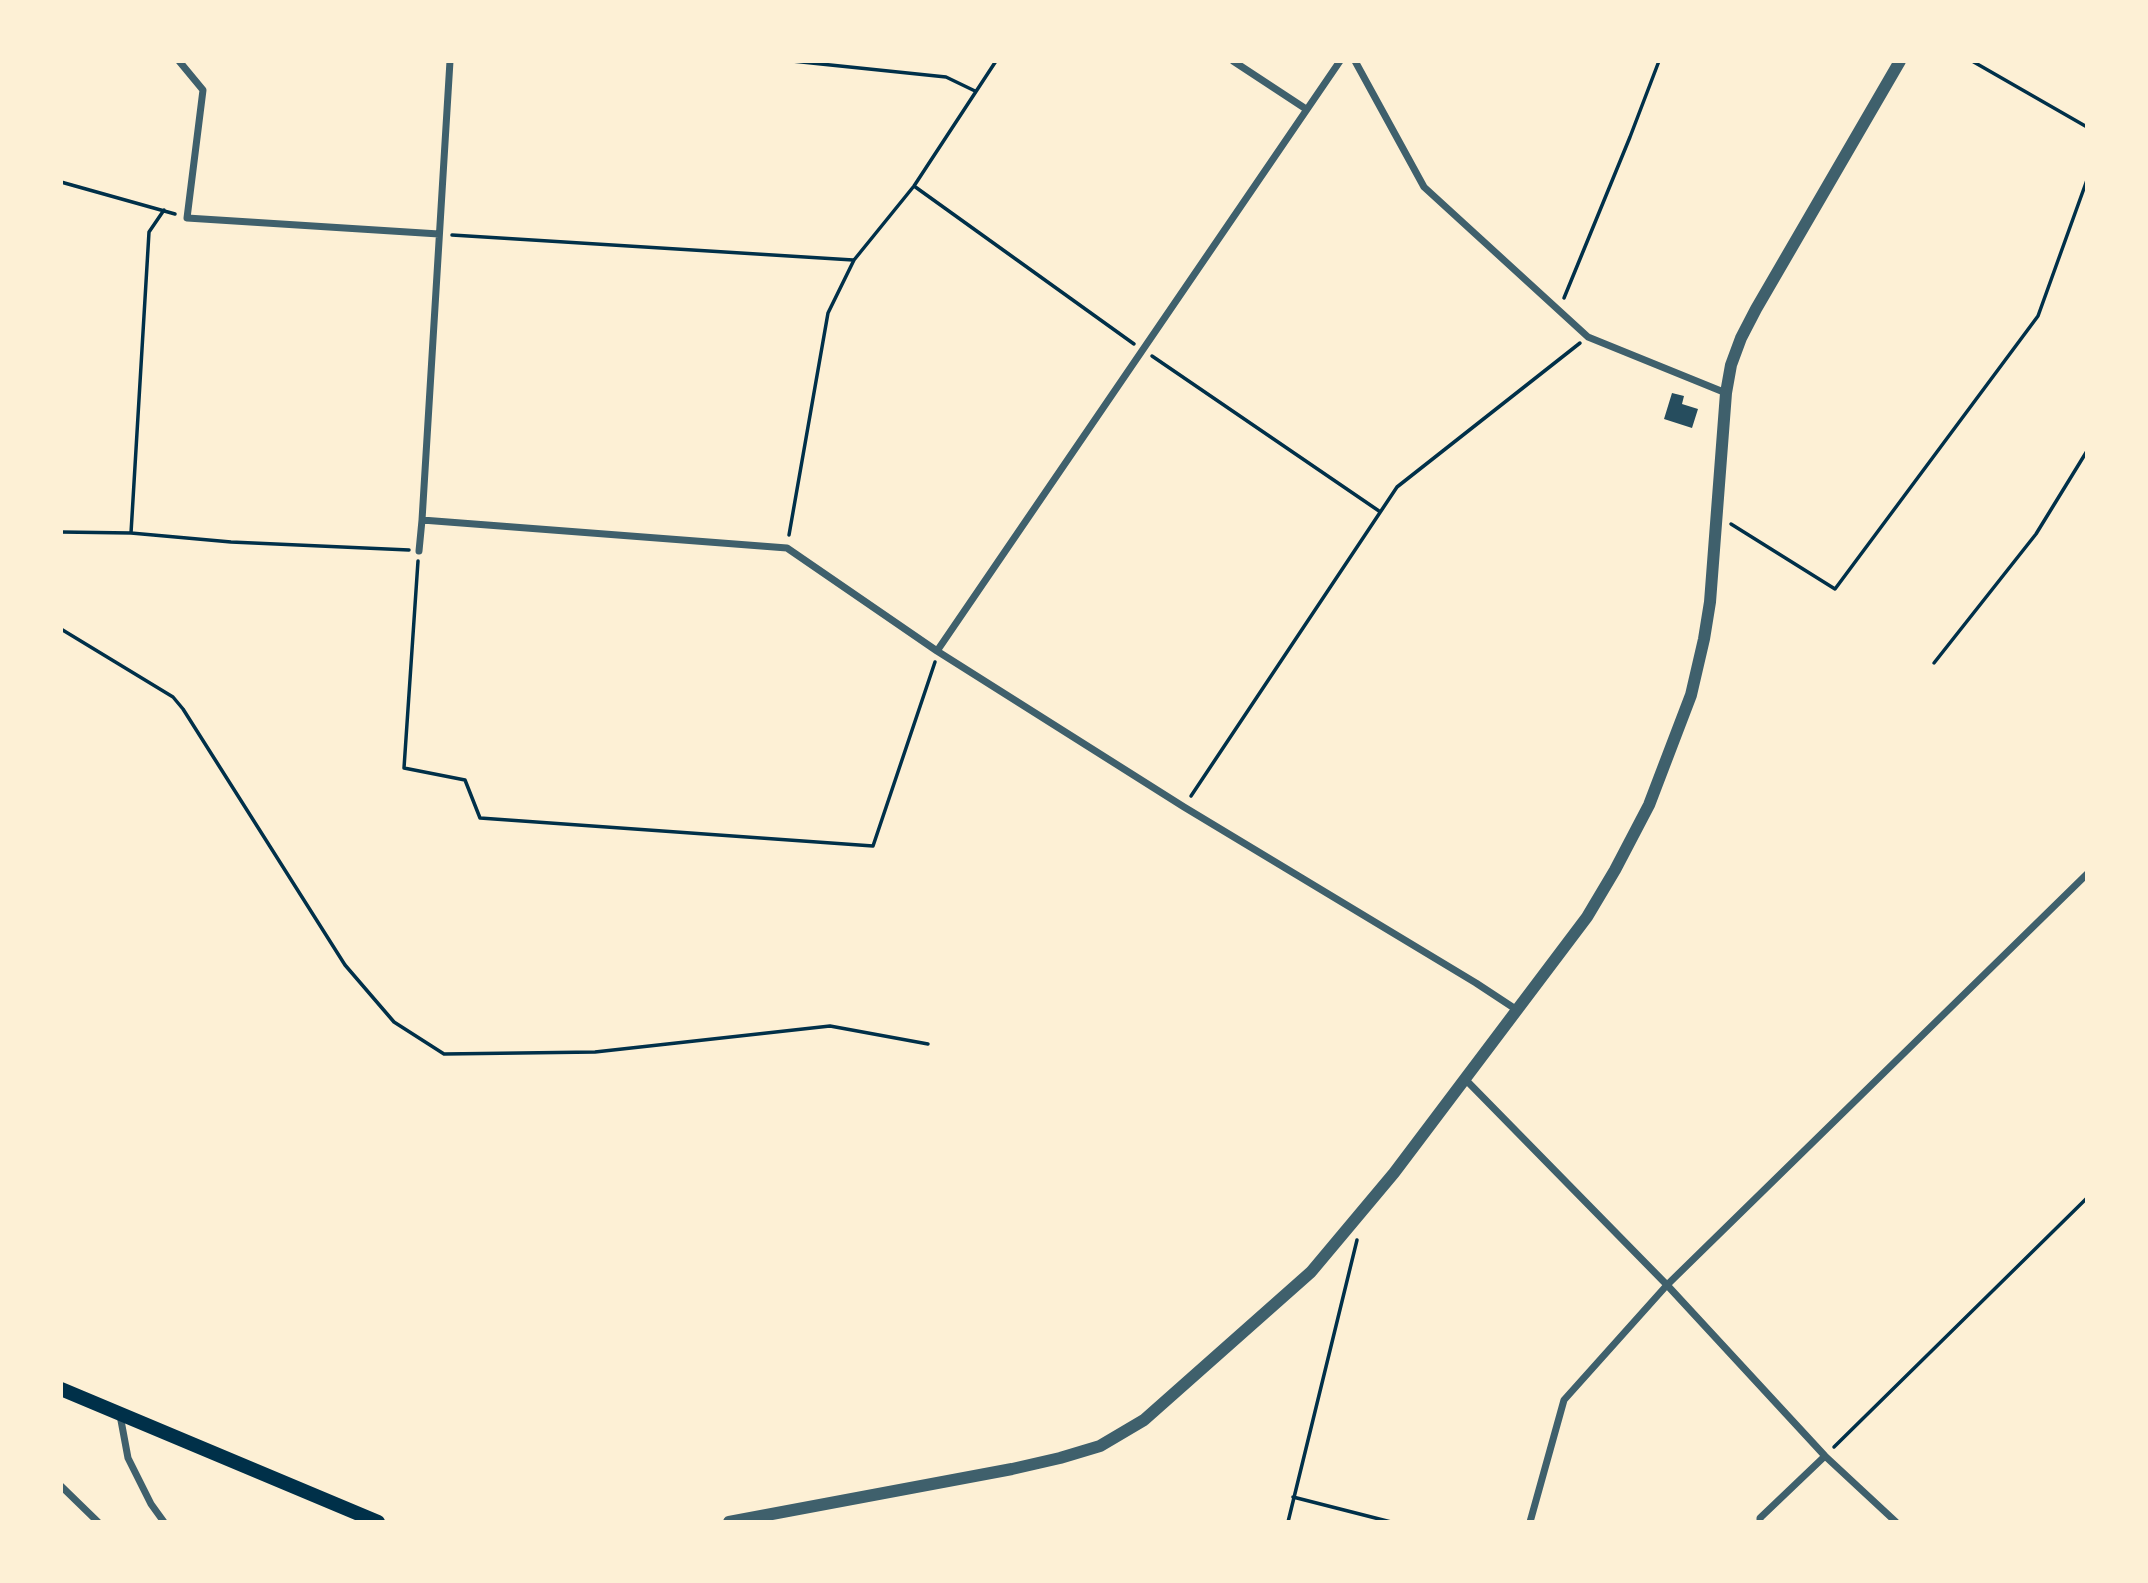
<!DOCTYPE html>
<style>
body{margin:0}
#map{position:relative;width:2148px;height:1583px;overflow:hidden;background:#fdf0d5;font-family:"Open Sans",sans-serif}
canvas{display:block}
.frame{position:absolute;inset:0;border:63px solid #fdf0d5;pointer-events:none}
</style>
<div id="map">
<canvas width="2148" height="1583"></canvas>
<div class="frame"></div>
</div>
<script>
const c = document.querySelector('canvas').getContext('2d');
c.lineJoin = 'round';
function fillPath(path, color) {
  c.fillStyle = color;
  c.fill(path, 'evenodd');
}
function shape(rows) {
  const path = new Path2D();
  for (const r of rows) {
    path.moveTo(r[0], r[1]);
    for (let i = 2; i < r.length; i += 2) path.lineTo(r[i], r[i + 1]);
  }
  return path;
}
function trace(path, color, width, dash) {
  c.strokeStyle = color;
  c.lineWidth = width;
  c.lineCap = dash ? 'butt' : 'round';
  c.setLineDash(dash || []);
  c.stroke(path);
}
fillPath(shape([
 [1672,393,1684,396,1682,404,1698,409,1692,428,1664,419]
]), '#264d5e');
trace(shape([
 [792,61,946,77,975,91],
 [1972,61,2087,127],
 [61,182,175,214],
 [914,186,1134,344],
 [452,235,853,260],
 [1564,298,1630,137,1659,61],
 [1152,356,1379,511],
 [1731,524,1835,589,2038,316,2087,180],
 [61,532,131,533,231,542,409,550],
 [131,533,149,232,164,210],
 [789,535,828,313,854,260,914,186,996,61],
 [418,561,404,768,465,780,480,818,873,846,935,662],
 [61,629,173,697,183,709,345,965,394,1022,444,1054,595,1052,830,1026,928,1044],
 [1934,663,2036,534,2087,451],
 [1191,796,1397,487,1580,343],
 [1834,1447,2087,1198],
 [1293,1497,1391,1522],
 [1288,1522,1357,1240]
]), '#003049', 3.5);
trace(shape([
 [179,61,203,90,187,218,439,234],
 [450,61,422,520,787,548,937,651,1184,807,1476,983,1517,1010],
 [1233,61,1306,109],
 [1355,61,1424,187,1588,337,1726,393],
 [419,551,422,520],
 [937,651,1340,61],
 [1465,1079,1667,1285,1825,1456,1896,1522],
 [120,1415,128,1458,151,1504,164,1522],
 [61,1486,98,1522],
 [1530,1522,1564,1400,1667,1285,2087,874],
 [1760,1522,1760,1518,1825,1456]
]), '#3f606c', 7);
trace(shape([
 [729,1522,1012,1469,1060,1458,1100,1446,1144,1420,1311,1272,1394,1173,1587,917,1615,870,1649,805,1691,695,1704,639,1710,602,1726,393,1731,365,1741,338,1756,309,1900,61]
]), '#3f606c', 12);
trace(shape([
 [61,1389,378,1522]
]), '#003049', 14);
</script>
